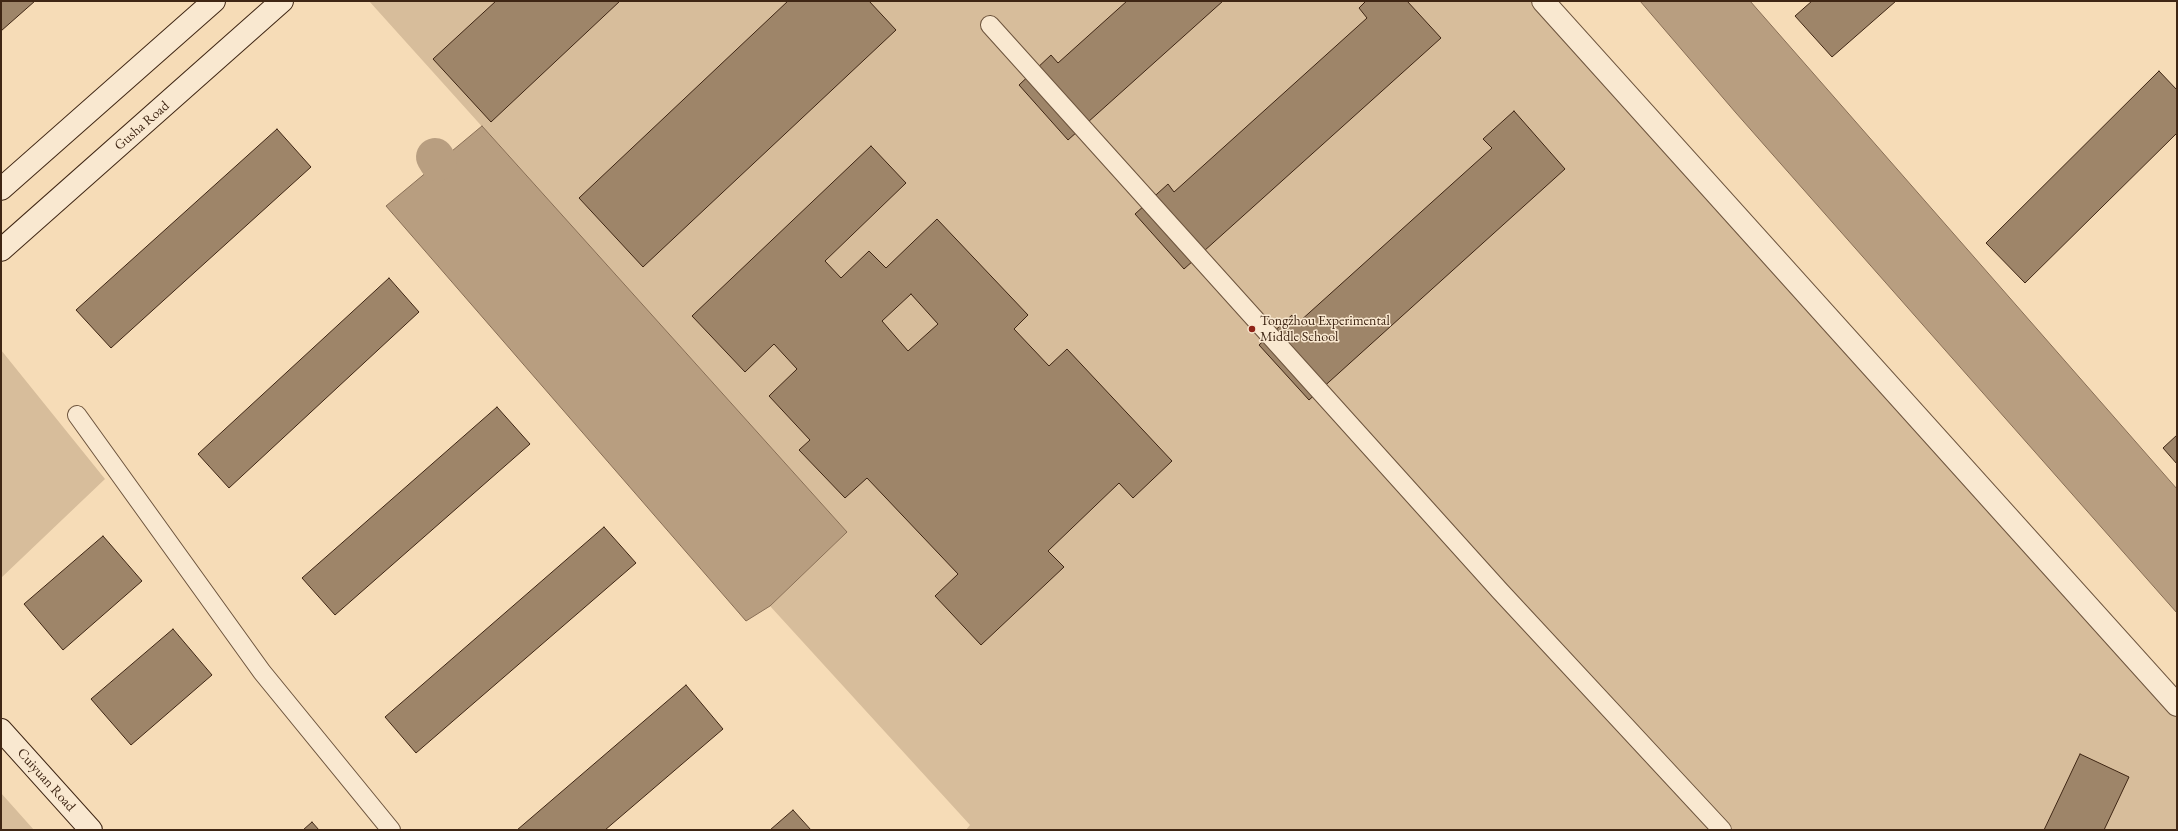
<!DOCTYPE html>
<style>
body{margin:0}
#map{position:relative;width:2178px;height:831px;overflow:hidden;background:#f6dcb7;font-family:"EB Garamond",serif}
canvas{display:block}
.frame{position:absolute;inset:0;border:2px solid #3f2614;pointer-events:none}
</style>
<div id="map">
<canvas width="2178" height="831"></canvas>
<div class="frame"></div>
</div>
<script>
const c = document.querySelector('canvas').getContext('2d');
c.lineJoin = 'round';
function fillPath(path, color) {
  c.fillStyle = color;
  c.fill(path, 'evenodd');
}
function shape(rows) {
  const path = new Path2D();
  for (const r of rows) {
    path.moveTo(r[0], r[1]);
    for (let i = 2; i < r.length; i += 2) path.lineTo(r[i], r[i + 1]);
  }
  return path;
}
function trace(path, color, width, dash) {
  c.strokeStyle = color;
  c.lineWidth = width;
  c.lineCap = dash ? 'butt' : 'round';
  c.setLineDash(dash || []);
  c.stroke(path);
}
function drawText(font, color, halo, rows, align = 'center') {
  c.font = font + ' "EB Garamond",serif';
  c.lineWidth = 3;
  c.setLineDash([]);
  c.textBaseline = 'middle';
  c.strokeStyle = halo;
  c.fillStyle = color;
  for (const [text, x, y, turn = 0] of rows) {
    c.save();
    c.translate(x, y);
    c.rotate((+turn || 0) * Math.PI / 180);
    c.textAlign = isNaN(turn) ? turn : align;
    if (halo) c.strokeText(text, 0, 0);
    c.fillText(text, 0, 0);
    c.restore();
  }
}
fillPath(shape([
 [369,1,1543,1,2177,705,2177,830,966,830,970,825,770,606,847,532],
 [1,350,105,479,1,578],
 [1,793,34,830,1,830]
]), '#d7bd9b');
const water = shape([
 [1640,1,1750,1,2177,489,2177,613,1736,113,1640,1],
 [482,126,847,532,770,606,746,621,386,206,482,126]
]);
fillPath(water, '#b89e80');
trace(water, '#886e55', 1);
trace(shape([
 [435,157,438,162]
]), '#b89e80', 38);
const building = shape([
 [1,1,35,1,1,31,1,1],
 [496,1,620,1,491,122,433,59,496,1],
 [788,1,869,1,896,30,643,267,579,198,788,1],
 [1127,1,1223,1,1068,140,1019,85,1051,55,1058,63,1127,1],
 [1366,1,1407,1,1441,38,1184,269,1135,214,1168,184,1174,192,1367,18,1359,8,1366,1],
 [1812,1,1896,1,1832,57,1795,16,1812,1],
 [2159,71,2177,90,2177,133,2025,283,1986,243,2159,71],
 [1514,111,1565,169,1309,400,1259,345,1292,315,1299,322,1492,148,1483,139,1514,111],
 [277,129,311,167,111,348,76,310,277,129],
 [871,146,906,183,825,261,841,278,869,251,886,268,937,219,1028,315,1014,329,1049,366,1067,349,1172,461,1133,498,1119,483,1048,551,1064,567,981,645,935,596,958,574,867,478,845,498,799,450,810,440,769,396,797,369,774,344,745,372,692,316,871,146],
 [911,294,938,324,908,351,882,321,911,294],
 [389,278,419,312,229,488,198,454,389,278],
 [497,407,530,444,335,615,302,578,497,407],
 [2177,435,2177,464,2163,448,2177,435],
 [604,527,636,563,416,753,385,717,604,527],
 [103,536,142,581,63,650,24,604,103,536],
 [173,629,212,675,131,745,91,699,173,629],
 [686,685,723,729,605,830,517,830,686,685],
 [2080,754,2129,777,2104,830,2044,830,2080,754],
 [793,810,811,830,770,830,793,810],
 [312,822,319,830,303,830,312,822]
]);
fillPath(building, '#9e8569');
trace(building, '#3f2614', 1);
const lane = shape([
 [990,25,1500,591,1722,830],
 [77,415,262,672,391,830]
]);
const street = shape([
 [1543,1,2177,705]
]);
const secondary = shape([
 [1,189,214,1],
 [1,250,282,1],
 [1,730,91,830]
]);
trace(lane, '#6d543d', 20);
trace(street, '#6d543d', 24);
trace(secondary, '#3f2614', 24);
trace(lane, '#f9e8d0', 18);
trace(street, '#f9e8d0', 22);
trace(secondary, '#f9e8d0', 22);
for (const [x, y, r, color] of [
 [1252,329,4,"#8f2418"]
]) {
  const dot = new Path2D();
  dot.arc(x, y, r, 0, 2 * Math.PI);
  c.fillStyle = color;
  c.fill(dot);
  trace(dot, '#f9e8d0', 1.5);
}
drawText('14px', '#3f2614', '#f9e8d0', [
 ["Gusha Road",142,126,-41],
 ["Cuiyuan Road",46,780,48]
]);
drawText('14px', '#3f2614', '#f9e8d0', [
 ["Tongzhou Experimental",1260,321],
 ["Middle School",1260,337]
], 'left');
</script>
